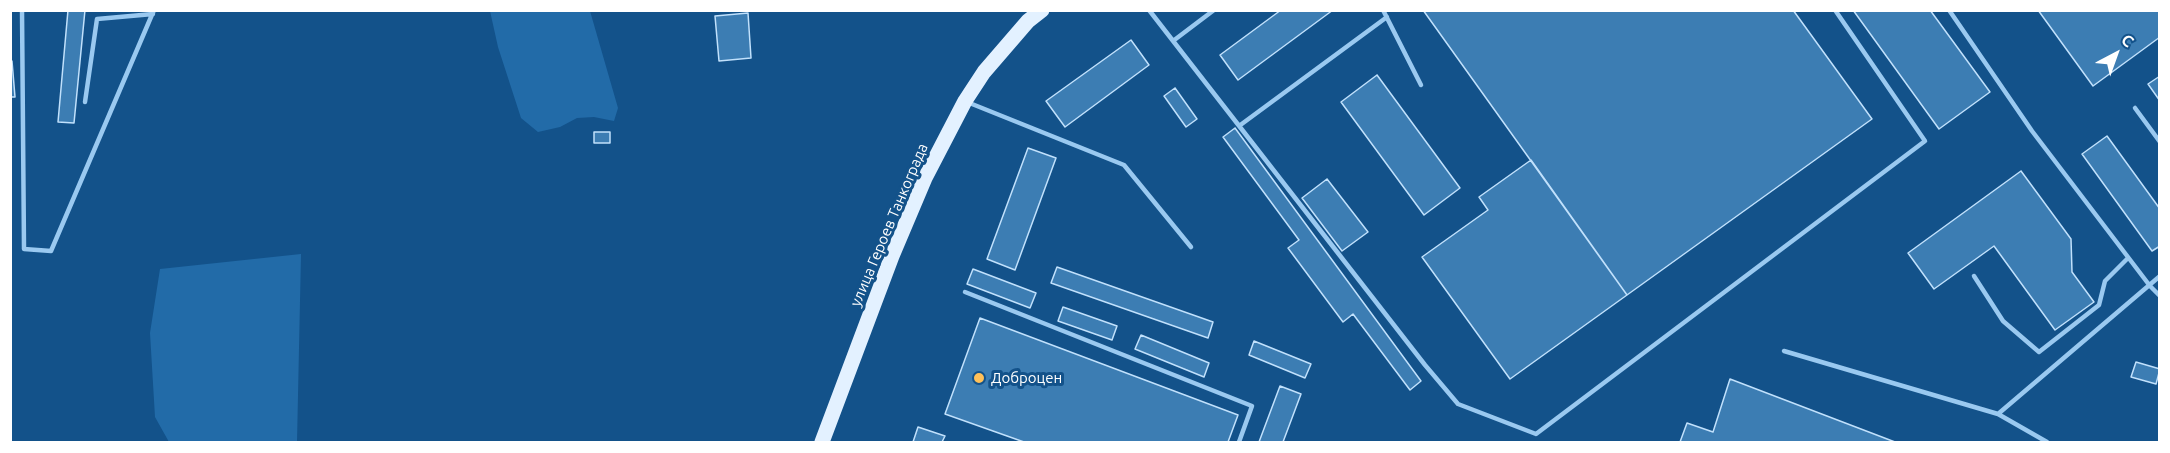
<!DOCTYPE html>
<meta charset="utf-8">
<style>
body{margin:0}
#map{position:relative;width:2170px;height:453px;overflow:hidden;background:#13528a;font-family:Ubuntu,sans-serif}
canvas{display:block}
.frame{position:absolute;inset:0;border:12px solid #fff;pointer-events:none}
.north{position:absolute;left:2086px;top:24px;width:60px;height:60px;-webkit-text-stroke:4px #13528a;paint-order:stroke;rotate:41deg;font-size:16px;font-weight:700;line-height:24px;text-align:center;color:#fff}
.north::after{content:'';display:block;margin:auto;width:21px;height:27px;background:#fff;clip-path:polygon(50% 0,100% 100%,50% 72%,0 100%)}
</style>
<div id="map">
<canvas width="2170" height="453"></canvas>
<div class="frame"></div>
<div class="north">С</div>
</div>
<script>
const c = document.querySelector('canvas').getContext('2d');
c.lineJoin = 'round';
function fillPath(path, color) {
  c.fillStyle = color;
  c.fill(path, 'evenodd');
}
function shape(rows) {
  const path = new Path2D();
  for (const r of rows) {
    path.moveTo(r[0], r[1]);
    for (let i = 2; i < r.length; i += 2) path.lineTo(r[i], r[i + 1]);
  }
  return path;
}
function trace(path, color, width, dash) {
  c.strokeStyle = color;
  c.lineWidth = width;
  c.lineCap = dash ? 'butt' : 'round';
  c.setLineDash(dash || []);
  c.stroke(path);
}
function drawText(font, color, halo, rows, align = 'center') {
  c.font = font + ' Ubuntu,sans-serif';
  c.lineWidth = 6;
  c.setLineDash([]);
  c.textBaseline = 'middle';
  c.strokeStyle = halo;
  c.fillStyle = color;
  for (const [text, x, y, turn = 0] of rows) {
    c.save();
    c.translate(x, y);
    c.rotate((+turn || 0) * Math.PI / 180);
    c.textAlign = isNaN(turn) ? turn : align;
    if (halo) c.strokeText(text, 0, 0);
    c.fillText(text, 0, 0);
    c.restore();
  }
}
fillPath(shape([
 [490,11,590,11,618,108,614,121,594,117,577,118,560,127,538,132,521,118,498,47],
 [301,254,297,442,169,442,155,417,150,333,160,269]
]), '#226ba8');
const building = shape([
 [68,10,85,10,74,123,58,122,68,10],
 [1281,10,1333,10,1238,80,1220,55,1281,10],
 [1423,10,1793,10,1872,119,1627,295,1423,10],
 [1853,10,1930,10,1990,92,1939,129,1853,10],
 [2038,10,2160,10,2160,37,2093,86,2038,10],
 [748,13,751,58,719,61,715,16,748,13],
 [1131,40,1149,65,1065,127,1046,101,1131,40],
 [12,61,15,97,10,97,10,62,12,61],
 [1377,75,1460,188,1424,215,1341,102,1377,75],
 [2160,76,2160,101,2148,84,2160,76],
 [1175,88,1197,119,1186,127,1164,96,1175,88],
 [1235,128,1421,381,1410,390,1353,314,1343,322,1288,248,1299,240,1223,137,1235,128],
 [594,132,610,132,610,143,594,143,594,132],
 [2107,136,2160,209,2160,246,2152,251,2082,154,2107,136],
 [1028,148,1056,158,1015,270,987,259,1028,148],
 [1531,160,1627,295,1510,379,1422,257,1488,210,1479,197,1531,160],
 [2021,171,2071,239,2072,272,2094,302,2055,330,1994,246,1934,289,1908,253,2021,171],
 [1327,179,1368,232,1342,251,1302,198,1327,179],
 [1057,267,1213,322,1208,338,1051,283,1057,267],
 [973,269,1036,293,1030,308,967,284,973,269],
 [1063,307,1117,326,1112,340,1058,321,1063,307],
 [980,318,1238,415,1228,442,1024,442,945,414,980,318],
 [1141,335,1209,363,1204,377,1135,349,1141,335],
 [1254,341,1311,364,1305,378,1249,355,1254,341],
 [2136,362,2160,369,2156,384,2131,377,2136,362],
 [1730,379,1895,442,1680,442,1687,423,1713,432,1730,379],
 [1280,386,1301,394,1283,442,1259,442,1280,386],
 [918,427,945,436,942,442,913,442,918,427]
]);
fillPath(building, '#3c7db3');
trace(building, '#c1e1fc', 1.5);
trace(shape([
 [22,10,24,249,51,251,154,10],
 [1149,10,1425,365,1458,404,1536,434,1925,141,1835,10],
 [1383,10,1421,85],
 [1949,10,2032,131,2150,286,2160,296],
 [1173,41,1214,10],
 [85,102,97,19,153,14],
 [967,102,1124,165,1191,247],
 [2135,108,2160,142],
 [1239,126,1387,17],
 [1974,276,2003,321,2039,352,2099,305,2105,281,2128,258],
 [965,292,1252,406,1239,442],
 [1784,351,1998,414,2047,442],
 [1998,414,2160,276]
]), '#9ac9f0', 4.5);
trace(shape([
 [822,442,892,256,925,178,965,101,984,72,1028,21,1042,10]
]), '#e3f1ff', 15);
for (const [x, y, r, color] of [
 [979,378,6,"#ffc059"]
]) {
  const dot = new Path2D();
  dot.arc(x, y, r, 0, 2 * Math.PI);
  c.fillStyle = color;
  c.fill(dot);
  trace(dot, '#13528a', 2);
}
drawText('15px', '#fff', '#13528a', [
 ["улица Героев Танкограда",889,225,-67]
]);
drawText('15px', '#fff', '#13528a', [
 ["Доброцен",991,378]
], 'left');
</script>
